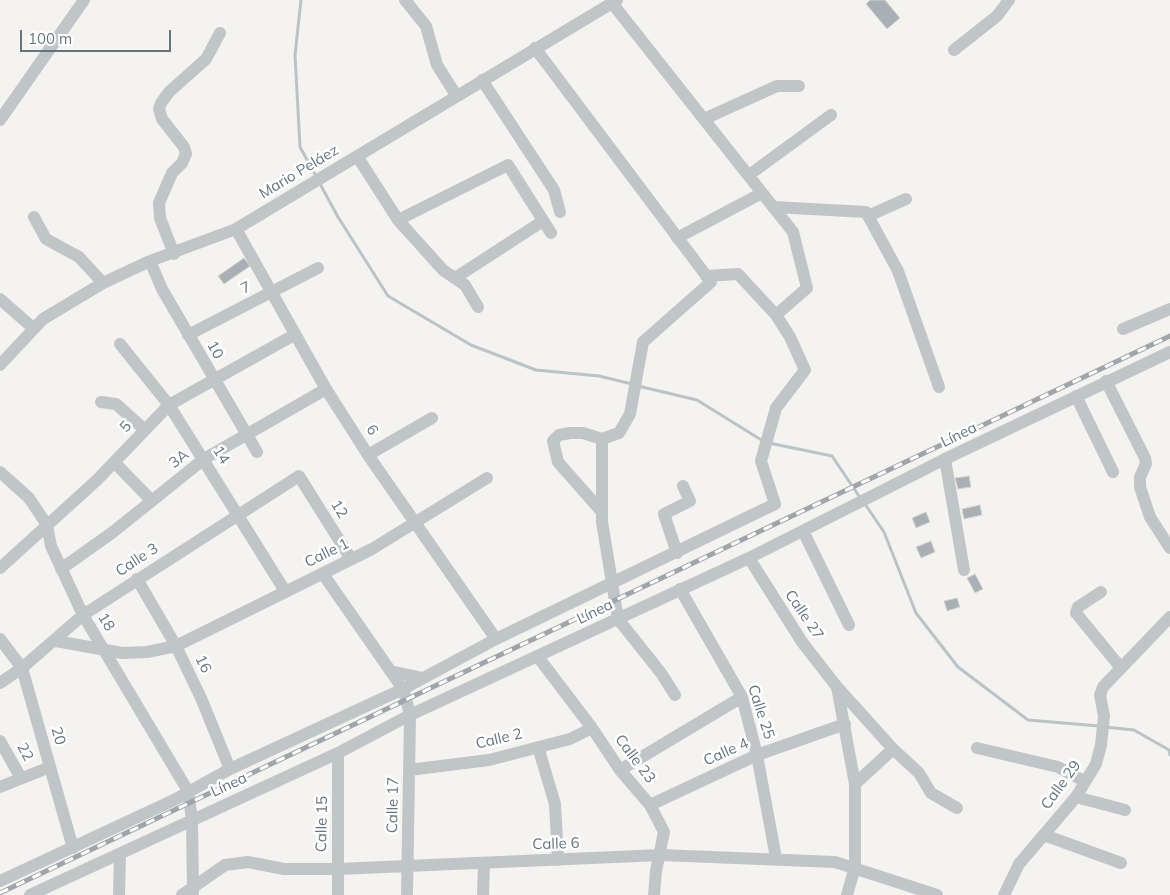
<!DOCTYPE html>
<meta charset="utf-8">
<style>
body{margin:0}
#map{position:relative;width:1170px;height:895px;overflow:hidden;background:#f4f3ef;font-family:Mulish,sans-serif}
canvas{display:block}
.scale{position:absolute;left:20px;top:30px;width:151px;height:22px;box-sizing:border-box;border:2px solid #627581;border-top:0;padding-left:6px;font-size:15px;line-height:18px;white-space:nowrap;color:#627581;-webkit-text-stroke:4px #fff;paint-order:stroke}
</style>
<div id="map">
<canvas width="1170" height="895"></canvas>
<div class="scale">100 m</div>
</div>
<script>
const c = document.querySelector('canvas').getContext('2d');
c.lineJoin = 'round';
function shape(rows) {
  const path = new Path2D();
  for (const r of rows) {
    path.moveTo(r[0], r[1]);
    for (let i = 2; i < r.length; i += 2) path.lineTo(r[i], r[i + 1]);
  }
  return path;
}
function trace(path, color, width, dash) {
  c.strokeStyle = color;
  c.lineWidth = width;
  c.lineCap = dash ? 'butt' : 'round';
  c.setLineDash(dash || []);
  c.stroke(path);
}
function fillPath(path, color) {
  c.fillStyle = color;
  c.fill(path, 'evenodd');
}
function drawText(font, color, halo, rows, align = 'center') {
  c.font = font + ' Mulish,sans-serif';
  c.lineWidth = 5;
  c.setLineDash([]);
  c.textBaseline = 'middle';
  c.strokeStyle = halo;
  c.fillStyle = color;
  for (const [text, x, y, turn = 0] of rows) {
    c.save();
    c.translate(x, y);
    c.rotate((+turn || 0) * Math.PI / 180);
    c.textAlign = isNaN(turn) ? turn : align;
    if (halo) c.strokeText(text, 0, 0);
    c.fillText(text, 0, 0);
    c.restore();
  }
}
trace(shape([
 [301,0,295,55,300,147,316,176],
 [319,182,338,217,388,296,471,345,536,370,599,376,632,384],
 [638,386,697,400,763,441],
 [769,443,832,456,861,499],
 [865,504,884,532,916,613,958,667,1028,720,1099,726],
 [1105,727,1134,730,1169,750,1170,755]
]), '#b8c4c7', 3);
const building = shape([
 [870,0,885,0,900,18,887,29,866,4,870,0],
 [244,258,250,266,224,284,218,276,244,258],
 [969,476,971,487,958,489,955,478,969,476],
 [980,505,982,515,964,519,962,509,980,505],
 [926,512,930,522,916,528,912,518,926,512],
 [931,541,935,552,921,558,916,547,931,541],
 [975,574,983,589,975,593,967,578,975,574],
 [957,598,960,607,947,611,944,601,957,598]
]);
fillPath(building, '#a8b0b5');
trace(building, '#d5d5d2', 1);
trace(shape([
 [405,0,426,26,437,65,456,95],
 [612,3,793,232,807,288,776,315],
 [535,48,711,282,643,342,630,414,619,433,602,439,583,433,570,433,559,435,553,441,558,462,602,512],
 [954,50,997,16,1009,0],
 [482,80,554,190,560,212],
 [704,119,777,86,799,86],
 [0,120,84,0],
 [357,156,398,220,443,270,465,285,478,307],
 [749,175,831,115],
 [774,207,866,212,898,271,939,387],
 [868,216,906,199],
 [34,217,46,239,79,257,103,283],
 [398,220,508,165,551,233],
 [236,229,326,389,368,455,496,639],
 [677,238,762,193],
 [174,254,160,218,159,203,172,173,182,163,186,154,184,147,162,119,159,109,161,103,169,92,206,59,220,33],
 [150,261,162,289,257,452],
 [455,278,543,221],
 [0,299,33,328],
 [1123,329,1170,309],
 [188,335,318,268],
 [120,344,169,405,285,591],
 [0,365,43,319,103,283,150,261,236,229,617,0],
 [1106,381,1145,458,1146,464,1140,477,1140,487,1150,517,1170,548],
 [1076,396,1113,472],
 [101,402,116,404,145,430],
 [602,439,602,522,618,619,661,673,675,695],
 [368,455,432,418],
 [945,459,964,570],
 [114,462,152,501],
 [0,472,29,498,47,525,51,546,83,615,188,791,192,820,193,893],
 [803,531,849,625],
 [677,553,664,514,690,501,683,486],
 [749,558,802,642,837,687,855,784,855,867,847,895],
 [0,568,97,480,169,405,294,335],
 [61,569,113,532,204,459,326,389],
 [323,574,403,689,406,699,410,715,407,895],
 [137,579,176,646,201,698,230,769],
 [680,589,742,697,757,755,776,858],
 [1101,592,1078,607,1076,613,1121,668],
 [0,639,22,668,73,848],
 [56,641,122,653,147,652,176,646,372,549,487,478],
 [538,657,592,728,620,770,650,805,664,832,656,871,654,895],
 [390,671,423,678],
 [0,683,22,668,83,615,299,476,351,559],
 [839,689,893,749,919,773,931,793,957,808],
 [0,741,21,778],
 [538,747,555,804,558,860],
 [977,748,1058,767,1084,781],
 [409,770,489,760,570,739,592,728],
 [620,770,742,697],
 [855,784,893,749],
 [0,787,50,767],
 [1076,797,1125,810],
 [650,805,757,755,845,724],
 [1044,835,1121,863],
 [0,881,174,800,230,769,403,689,496,639,775,504,761,461,776,408,805,370,790,337,776,315,738,274,706,276],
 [30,895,338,753,410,715,749,558,945,459,1170,352],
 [119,895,120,854],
 [182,895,225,865,248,862,284,869,338,869,661,855,835,862,937,895],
 [338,895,338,753],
 [483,895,484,863],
 [1004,895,1019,864,1076,797,1096,764,1101,745,1104,716,1100,695,1103,687,1170,617]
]), '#c0c5c7', 12);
const rail = shape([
 [0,893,1170,336]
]);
trace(rail, '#9fa6ab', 5);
trace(rail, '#fff', 3, [9]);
drawText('15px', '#627581', '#fff', [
 ["Mario Peláez",299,172,-31],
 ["7",246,288,-27],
 ["10",215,350,61],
 ["5",126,427,-46],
 ["6",372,430,57],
 ["Línea",959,435,-26],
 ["14",221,455,58],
 ["3A",179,459,-38],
 ["12",339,509,58],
 ["Calle 1",327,553,-26],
 ["Calle 3",137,560,-33],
 ["Línea",595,612,-26],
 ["Calle 27",804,615,56],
 ["18",106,622,58],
 ["16",203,664,64],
 ["Calle 25",761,712,72],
 ["20",58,736,74],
 ["Calle 2",499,739,-13],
 ["22",25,752,61],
 ["Calle 4",726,752,-24],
 ["Calle 23",635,759,53],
 ["Línea",229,785,-25],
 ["Calle 29",1061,785,-54],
 ["Calle 17",393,805,-89],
 ["Calle 15",322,824,-89],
 ["Calle 6",556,844,-2]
]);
</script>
